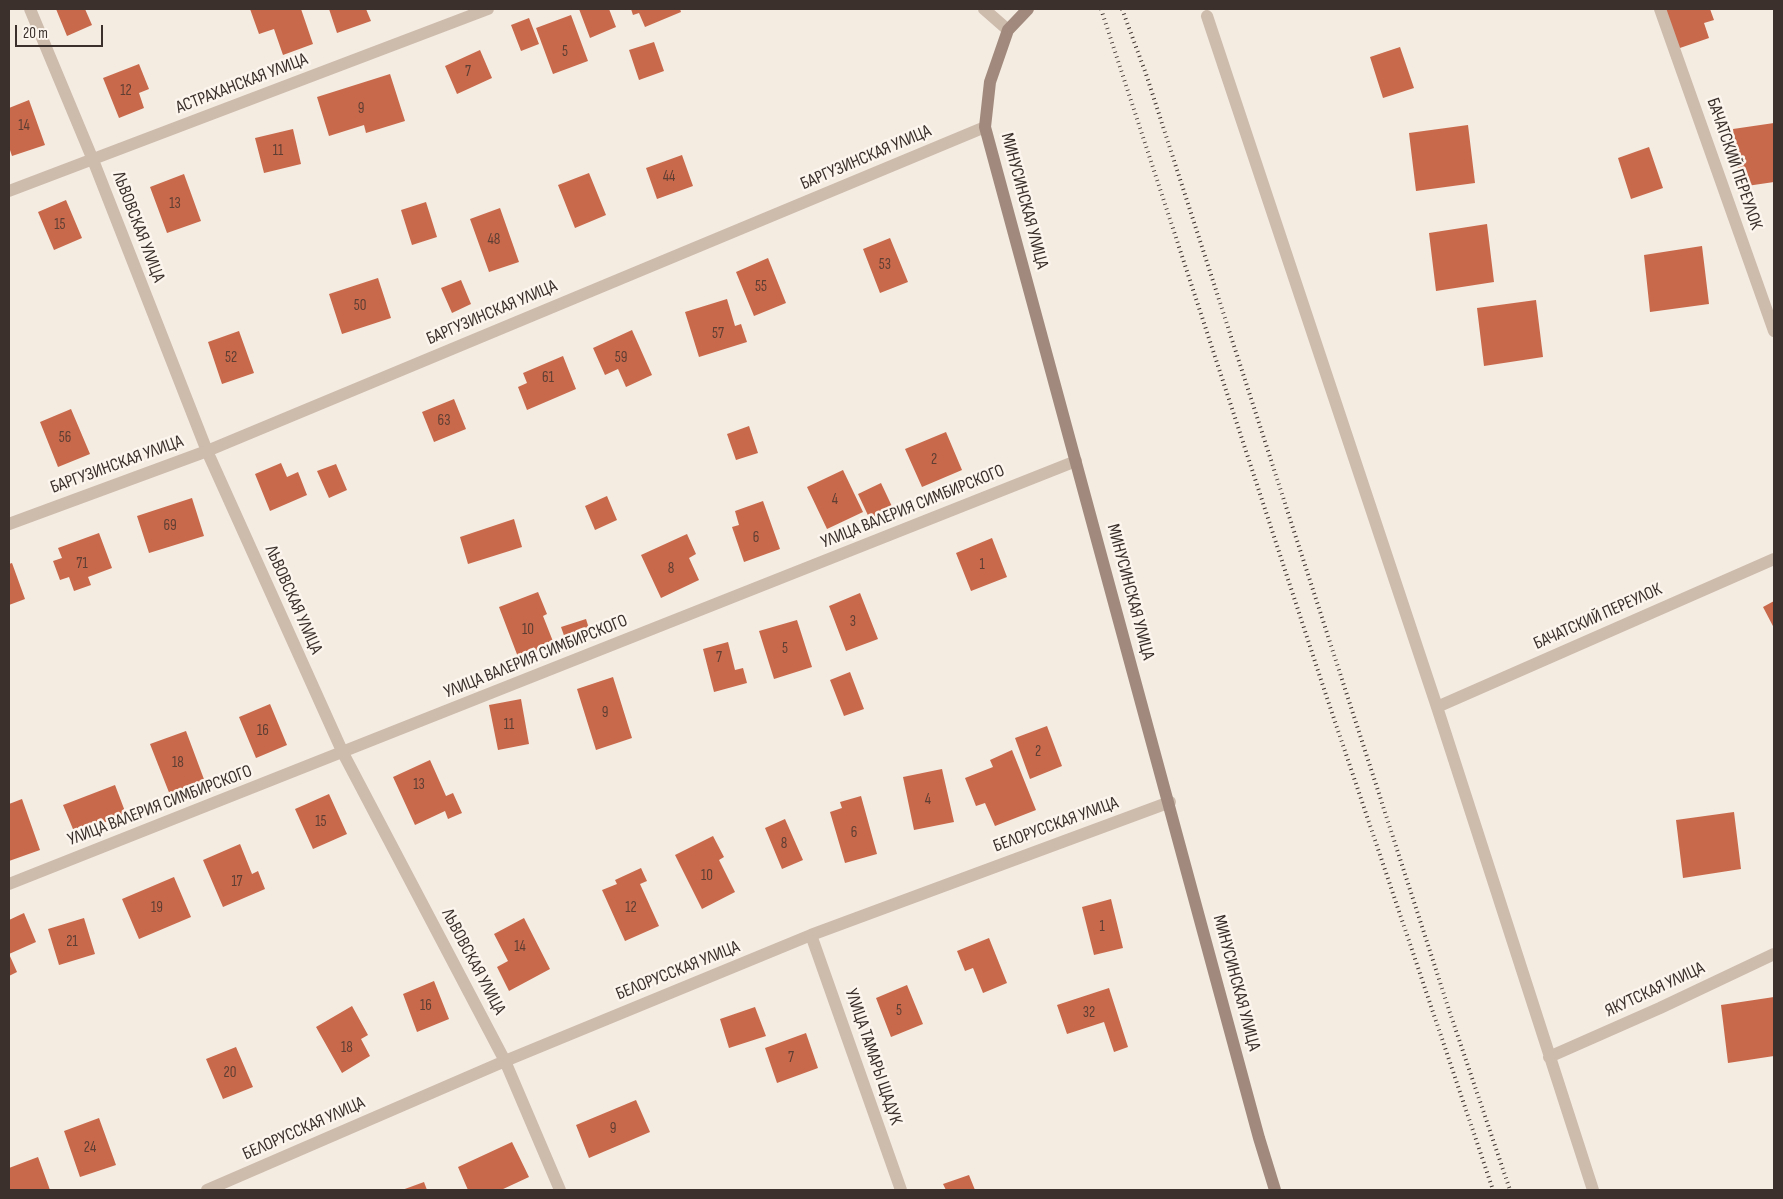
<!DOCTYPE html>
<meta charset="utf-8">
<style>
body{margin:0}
#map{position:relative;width:1783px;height:1199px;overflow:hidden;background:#f4ebe1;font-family:"Sofia Sans Condensed",sans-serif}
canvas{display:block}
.frame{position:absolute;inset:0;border:10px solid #3b302b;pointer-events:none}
.scale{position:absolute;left:15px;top:25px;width:88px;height:22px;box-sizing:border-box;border:2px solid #3b302b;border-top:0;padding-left:6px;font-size:15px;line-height:18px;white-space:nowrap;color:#3b302b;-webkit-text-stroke:4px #fbf5ee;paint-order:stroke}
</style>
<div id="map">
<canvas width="1783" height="1199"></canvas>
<div class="frame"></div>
<div class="scale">20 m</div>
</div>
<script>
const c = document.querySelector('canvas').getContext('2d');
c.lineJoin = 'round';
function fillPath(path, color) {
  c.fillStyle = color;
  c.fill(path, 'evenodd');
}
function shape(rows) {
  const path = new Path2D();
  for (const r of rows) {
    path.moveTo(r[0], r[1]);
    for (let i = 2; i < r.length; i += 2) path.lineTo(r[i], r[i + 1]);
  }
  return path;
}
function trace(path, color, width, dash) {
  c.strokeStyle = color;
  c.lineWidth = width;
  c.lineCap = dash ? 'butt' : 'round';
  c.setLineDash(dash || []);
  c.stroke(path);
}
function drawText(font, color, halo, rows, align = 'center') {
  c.font = font + ' "Sofia Sans Condensed",sans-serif';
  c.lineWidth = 5;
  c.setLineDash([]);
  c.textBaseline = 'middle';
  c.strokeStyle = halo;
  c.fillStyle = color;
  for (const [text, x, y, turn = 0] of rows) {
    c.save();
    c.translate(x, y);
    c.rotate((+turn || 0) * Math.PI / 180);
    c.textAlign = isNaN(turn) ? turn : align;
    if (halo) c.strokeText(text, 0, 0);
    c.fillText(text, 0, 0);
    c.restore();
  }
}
fillPath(shape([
 [56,9,85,9,92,25,67,36],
 [250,9,301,9,313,44,283,55,274,29,259,34],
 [329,9,366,9,371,21,337,33],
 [579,9,609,9,616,27,590,38],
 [631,9,680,9,681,12,645,27,639,13,633,15],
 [1663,9,1710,9,1714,20,1704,23,1709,38,1677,49],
 [571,15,588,61,553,74,536,28],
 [529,18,539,44,521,51,511,25],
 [654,42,664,71,639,80,629,50],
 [1400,47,1414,88,1383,98,1370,57],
 [480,50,492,78,457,94,445,66],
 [139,64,149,89,139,93,144,108,119,118,103,78],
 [390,74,405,121,366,133,364,125,329,136,317,97],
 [29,100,45,145,12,156,9,147,9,108],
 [1774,123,1774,182,1740,187,1733,129],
 [1468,125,1475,183,1416,191,1409,133],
 [293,129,301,164,264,173,255,138],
 [1649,147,1663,188,1631,199,1618,158],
 [682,155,693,186,657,199,646,168],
 [589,173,606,215,575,228,558,185],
 [184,174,201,221,167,233,150,187],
 [66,200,82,238,54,250,38,212],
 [426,202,437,237,412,245,401,210],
 [500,208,519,262,489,272,470,219],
 [1487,224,1494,282,1436,291,1429,233],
 [890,238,908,282,880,293,863,249],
 [1702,246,1709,304,1650,312,1644,255],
 [768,258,786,303,754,316,736,272],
 [378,278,391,318,342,334,329,294],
 [461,280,471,304,452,313,441,288],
 [727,299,735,326,741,324,747,342,699,357,685,312],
 [1536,300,1543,357,1484,366,1477,308],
 [632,330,652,375,626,387,618,369,605,375,593,348],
 [239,331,254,373,222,384,208,342],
 [563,356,576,389,527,410,518,387,527,383,523,373],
 [454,399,466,429,434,442,422,412],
 [71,409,90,454,58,467,40,422],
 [749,426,758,453,736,460,727,434],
 [946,432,962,470,922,487,905,449],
 [281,463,287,477,298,472,307,495,270,511,255,474],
 [336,464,347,490,329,498,317,471],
 [843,470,863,512,827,529,807,487],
 [881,483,896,515,873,526,858,494],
 [607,496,617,520,595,530,585,506],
 [192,498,204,536,149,553,137,516],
 [763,501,780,549,744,562,732,527,739,525,735,511],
 [514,519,522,547,468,564,460,537],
 [99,533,112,568,88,577,91,585,74,591,69,577,60,580,53,561,62,558,58,548],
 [687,534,696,554,689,558,699,580,661,598,641,555],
 [992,538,1007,577,971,591,956,553],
 [12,563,25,599,9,605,9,564],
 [538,592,547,614,543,616,554,644,518,657,499,607],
 [860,593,878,639,846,651,829,606],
 [1774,601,1774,628,1763,607],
 [586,619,591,635,567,644,561,627],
 [797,620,812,667,774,679,759,631],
 [728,642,735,670,743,668,747,683,714,692,703,649],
 [850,672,864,709,844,716,830,680],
 [613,677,632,738,596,750,577,689],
 [521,699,529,744,498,750,489,705],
 [270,704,287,745,256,758,239,717],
 [1047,726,1062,766,1030,779,1015,738],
 [186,731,205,782,170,795,150,744],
 [1012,750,1036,810,995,826,985,803,976,806,965,778,993,767,990,760],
 [430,760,446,796,453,793,462,813,448,819,445,811,415,825,393,777],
 [942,769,954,822,914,830,903,777],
 [115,785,126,814,75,834,63,805],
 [329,794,347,834,313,849,295,809],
 [861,796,877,854,845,863,830,812,842,808,840,802],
 [22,799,40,850,9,861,9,804],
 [1734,812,1741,869,1683,878,1676,820],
 [785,819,803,860,782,869,765,828],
 [713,836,724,857,719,860,735,892,702,909,675,855],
 [240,844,252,874,258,871,265,889,223,907,203,860],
 [641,868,647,881,640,884,659,926,625,941,602,890,617,884,615,880],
 [174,877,191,917,139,939,122,899],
 [1111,899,1123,948,1094,955,1082,907],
 [24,913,36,942,9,954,17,972,9,976,9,920],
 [84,918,95,954,59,965,48,929],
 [524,918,550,969,509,991,497,967,508,961,494,934],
 [989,938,1007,983,983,993,973,968,965,971,957,951],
 [434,981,449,1019,417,1032,403,994],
 [907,985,923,1024,891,1037,876,998],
 [1109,988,1128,1047,1114,1052,1104,1022,1067,1034,1057,1005],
 [1774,997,1774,1056,1728,1063,1721,1005],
 [352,1006,368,1035,361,1039,370,1056,342,1073,316,1027],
 [755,1007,766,1036,729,1048,720,1019],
 [806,1033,818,1068,777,1083,765,1048],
 [236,1047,253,1087,223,1099,206,1059],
 [636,1100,650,1132,589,1158,576,1125],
 [99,1118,116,1165,80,1177,64,1131],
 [512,1142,529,1177,501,1190,468,1190,458,1167],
 [38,1157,50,1190,9,1190,9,1168],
 [969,1175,975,1190,946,1190,943,1184],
 [424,1182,427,1190,402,1190]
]), '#c8694b');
trace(shape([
 [30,9,93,160,207,451,343,753,505,1061,560,1190],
 [984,9,1008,30],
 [1660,9,1774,331],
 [1207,16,1437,707,1593,1190],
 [9,191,488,9],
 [1437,707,1774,559],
 [9,884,1076,461],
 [811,935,901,1190],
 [1549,1057,1660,1008,1774,954],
 [207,1190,505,1061,811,935,1170,802]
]), '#cdbbac', 12);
trace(shape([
 [9,524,207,451,985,127]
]), '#cdbbac', 12);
trace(shape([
 [1028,9,1008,30,990,82,985,127,1259,1138,1275,1190]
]), '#a18a7d', 12);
trace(shape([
 [1101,9,1324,689,1493,1190],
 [1122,9,1146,74,1449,1010,1510,1190]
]), '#3b302b', 4, [1, 4]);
drawText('15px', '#5e3e33', null, [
 ["5",565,52],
 ["7",468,72],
 ["12",126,91],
 ["9",361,109],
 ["14",24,126],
 ["11",278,151],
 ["44",669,177],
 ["13",175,204],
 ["15",60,225],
 ["48",494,240],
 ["53",885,265],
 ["55",761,287],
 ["50",360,306],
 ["57",718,334],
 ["52",231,358],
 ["59",621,358],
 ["61",548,378],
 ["63",444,421],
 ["56",65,438],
 ["2",934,460],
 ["4",835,500],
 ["69",170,526],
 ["6",756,538],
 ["71",82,564],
 ["1",982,565],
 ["8",671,569],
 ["3",853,622],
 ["10",528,630],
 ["5",785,649],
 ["7",719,658],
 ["9",605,713],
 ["11",509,725],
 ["16",263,731],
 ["2",1038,752],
 ["18",178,763],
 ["13",419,785],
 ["4",928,800],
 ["15",321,822],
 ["6",854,833],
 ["8",784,844],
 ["10",707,876],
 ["17",237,882],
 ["19",157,908],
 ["12",631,908],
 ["1",1102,927],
 ["21",72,942],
 ["14",520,947],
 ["16",426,1006],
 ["5",899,1011],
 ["32",1089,1013],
 ["18",347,1048],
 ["7",791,1058],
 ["20",230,1073],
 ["9",613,1129],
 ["24",90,1148]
]);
drawText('18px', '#3b302b', '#fbf5ee', [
 ["АСТРАХАНСКАЯ УЛИЦА",242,84,-21],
 ["БАРГУЗИНСКАЯ УЛИЦА",866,158,-23],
 ["БАЧАТСКИЙ ПЕРЕУЛОК",1734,164,71],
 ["МИНУСИНСКАЯ УЛИЦА",1024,201,75],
 ["ЛЬВОВСКАЯ УЛИЦА",138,227,69],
 ["БАРГУЗИНСКАЯ УЛИЦА",492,313,-23],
 ["БАРГУЗИНСКАЯ УЛИЦА",117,465,-20],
 ["УЛИЦА ВАЛЕРИЯ СИМБИРСКОГО",913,507,-22],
 ["МИНУСИНСКАЯ УЛИЦА",1130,592,75],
 ["ЛЬВОВСКАЯ УЛИЦА",293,600,66],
 ["БАЧАТСКИЙ ПЕРЕУЛОК",1598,617,-24],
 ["УЛИЦА ВАЛЕРИЯ СИМБИРСКОГО",536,657,-22],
 ["УЛИЦА ВАЛЕРИЯ СИМБИРСКОГО",160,806,-21],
 ["БЕЛОРУССКАЯ УЛИЦА",1056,825,-20],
 ["ЛЬВОВСКАЯ УЛИЦА",473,962,62],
 ["БЕЛОРУССКАЯ УЛИЦА",678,971,-22],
 ["МИНУСИНСКАЯ УЛИЦА",1236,983,75],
 ["ЯКУТСКАЯ УЛИЦА",1655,990,-25],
 ["УЛИЦА ТАМАРЫ ЩАДУК",873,1057,71],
 ["БЕЛОРУССКАЯ УЛИЦА",304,1129,-24]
]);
</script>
